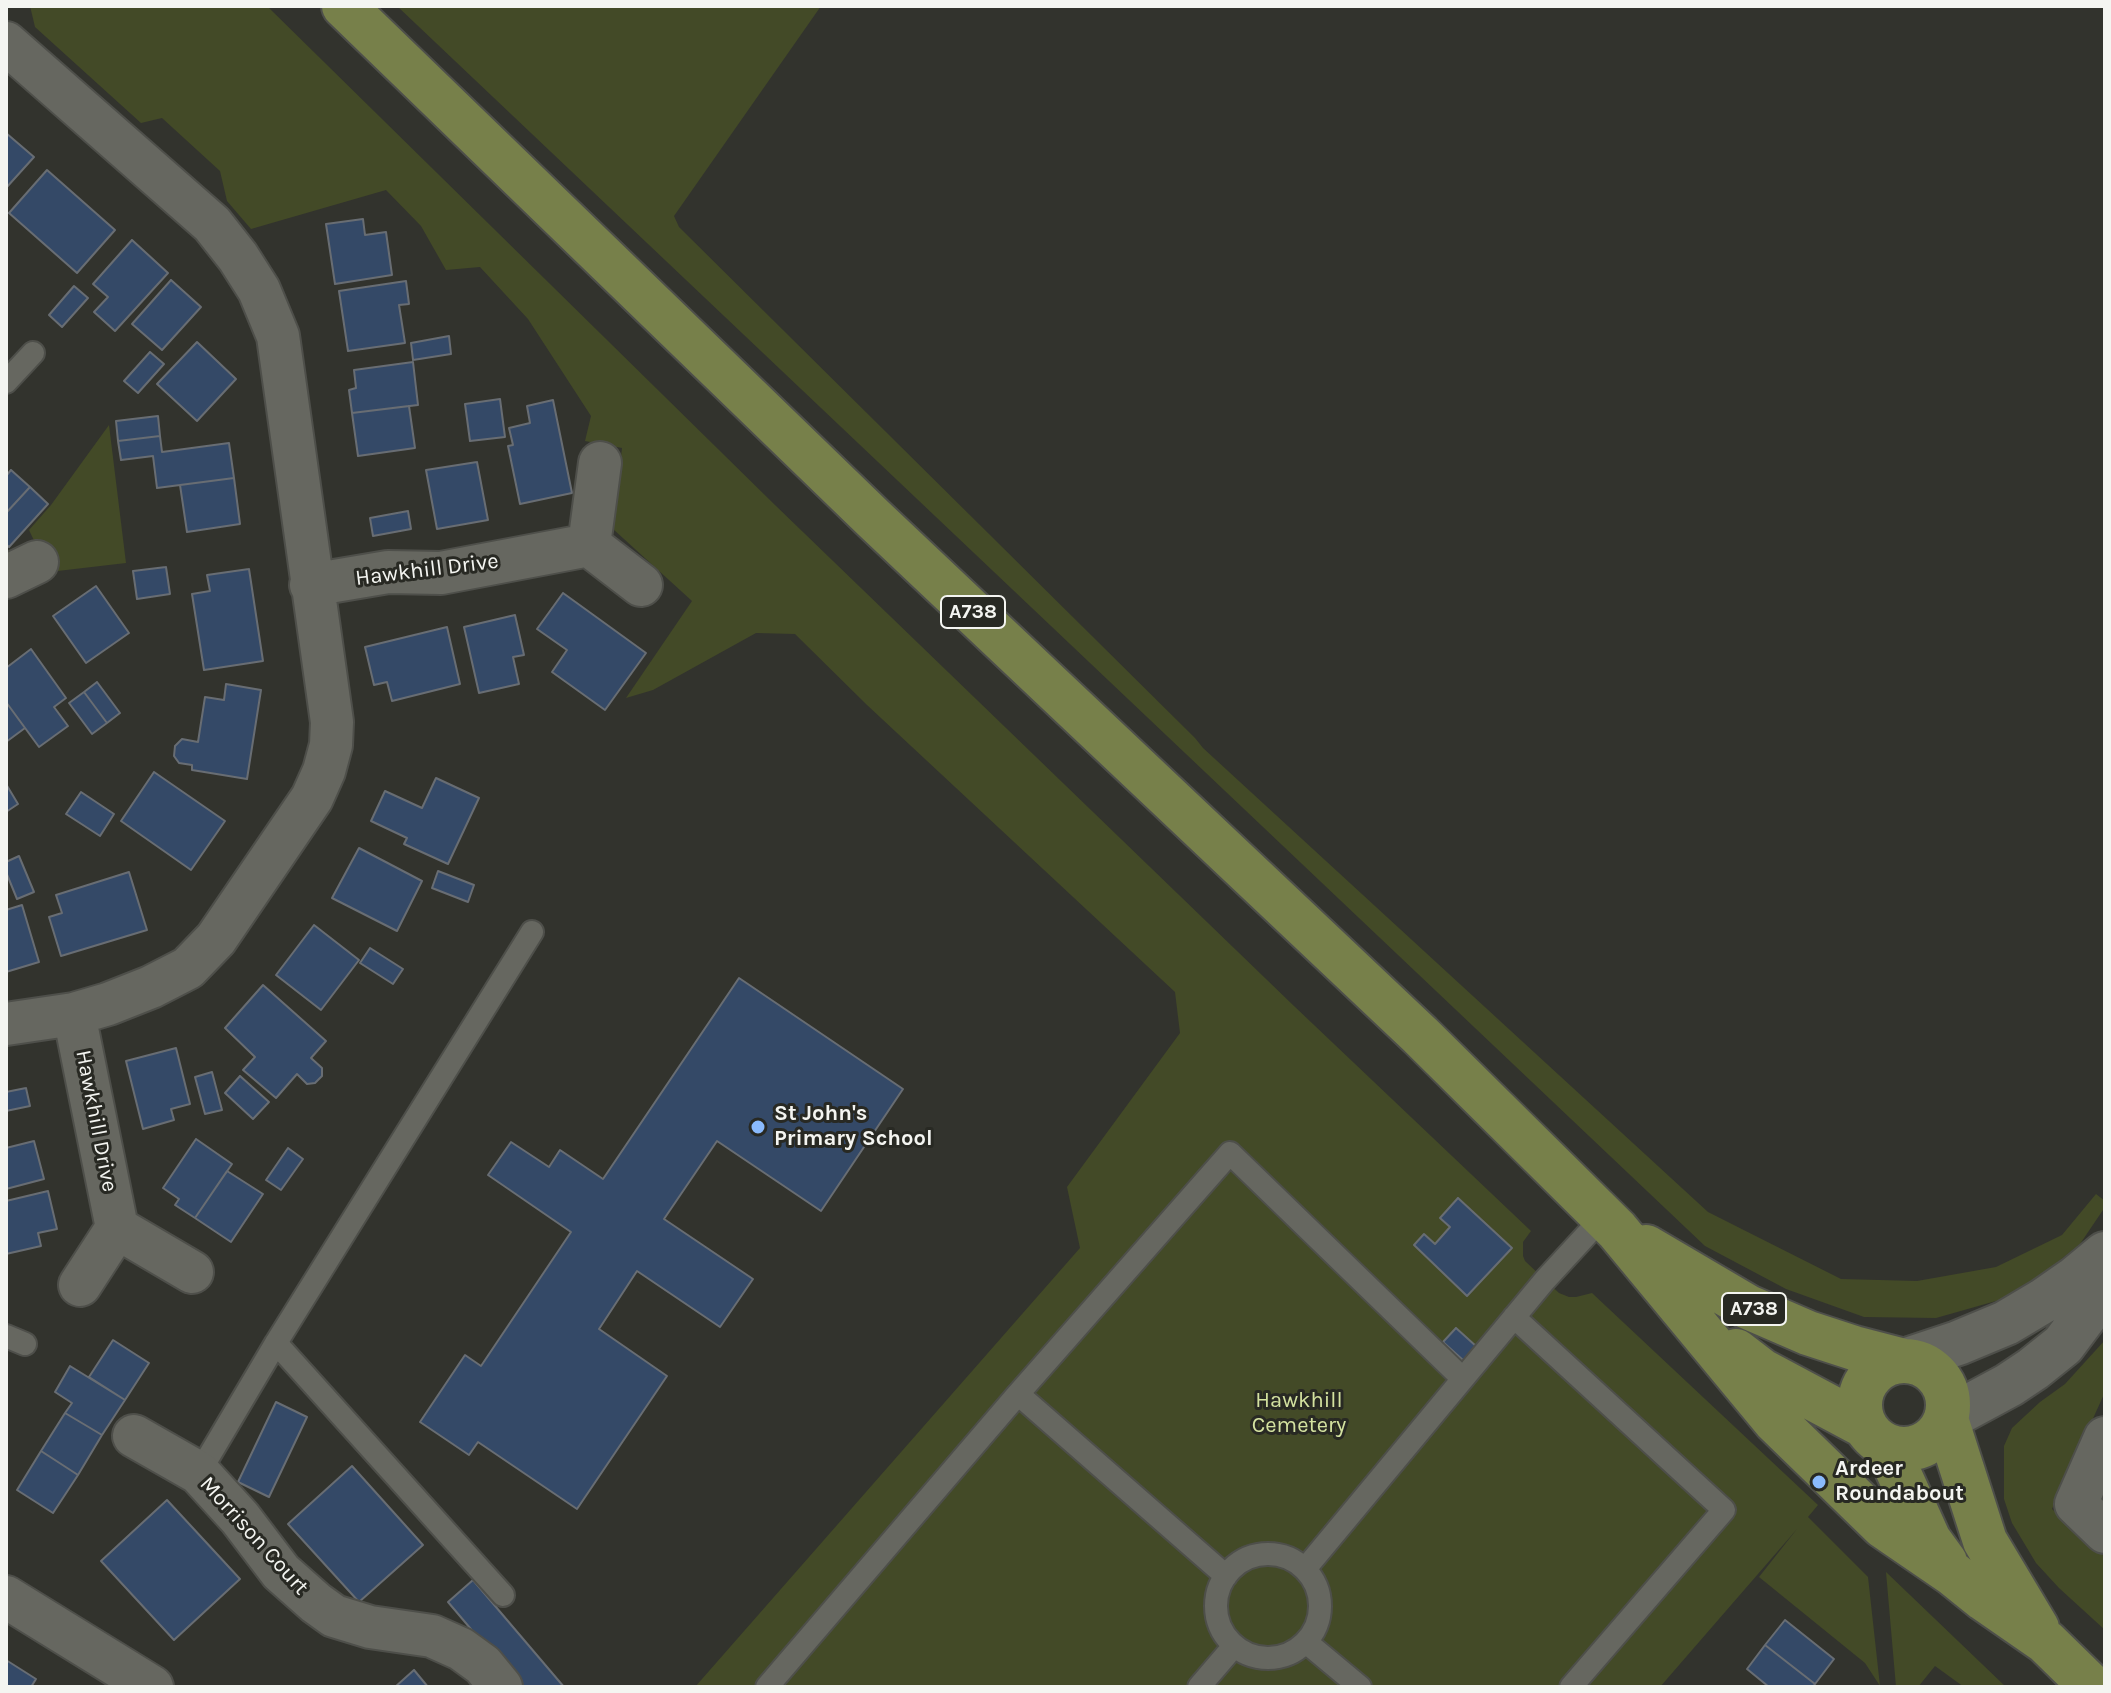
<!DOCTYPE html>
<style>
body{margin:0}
#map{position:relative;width:2111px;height:1693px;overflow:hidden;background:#32332d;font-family:Karla,sans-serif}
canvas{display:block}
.frame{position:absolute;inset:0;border:8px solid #f4f5f1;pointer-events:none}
</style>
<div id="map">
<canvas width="2111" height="1693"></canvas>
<div class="frame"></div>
</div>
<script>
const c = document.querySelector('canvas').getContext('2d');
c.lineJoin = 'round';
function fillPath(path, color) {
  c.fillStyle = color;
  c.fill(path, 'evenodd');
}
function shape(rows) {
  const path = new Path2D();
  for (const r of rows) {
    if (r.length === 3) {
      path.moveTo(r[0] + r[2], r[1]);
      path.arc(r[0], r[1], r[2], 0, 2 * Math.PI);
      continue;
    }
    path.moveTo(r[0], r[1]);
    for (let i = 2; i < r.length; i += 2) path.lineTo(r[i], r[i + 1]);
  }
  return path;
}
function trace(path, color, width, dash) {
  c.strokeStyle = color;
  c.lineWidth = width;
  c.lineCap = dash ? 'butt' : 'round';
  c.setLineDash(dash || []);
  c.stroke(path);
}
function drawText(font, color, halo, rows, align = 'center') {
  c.font = font + ' Karla,sans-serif';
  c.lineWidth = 6;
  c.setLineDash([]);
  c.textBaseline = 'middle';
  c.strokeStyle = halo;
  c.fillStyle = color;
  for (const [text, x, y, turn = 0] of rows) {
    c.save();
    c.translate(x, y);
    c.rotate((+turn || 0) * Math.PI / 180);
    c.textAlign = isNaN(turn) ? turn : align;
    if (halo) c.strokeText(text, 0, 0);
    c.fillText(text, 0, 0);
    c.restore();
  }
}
fillPath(shape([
 [30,6,267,6,775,505,1294,1006,1531,1231,1523,1242,1523,1256,1525,1261,1559,1293,1569,1297,1576,1297,1592,1293,1818,1505,1808,1517,1868,1577,1880,1686,1865,1663,1759,1577,1797,1529,1660,1687,695,1687,1080,1248,1067,1187,1180,1033,1175,992,867,705,795,634,756,633,653,690,626,698,692,601,613,529,622,448,585,441,591,416,528,319,480,267,446,270,421,226,386,190,251,229,227,201,220,171,162,118,141,123,35,27],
 [397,6,821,6,674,216,679,227,1195,738,1203,748,1708,1212,1841,1279,1917,1281,1996,1267,2062,1235,2096,1194,2105,1201,2105,1207,2080,1244,2017,1295,1936,1318,1864,1317,1786,1289,1705,1246],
 [109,425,126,563,49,572,29,530,51,505],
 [2105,1340,2105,1392,2052,1509,2105,1557,2105,1630,2059,1588,2036,1563,2012,1523,2004,1499,2004,1446,2012,1428,2040,1402,2065,1384],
 [1886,1572,2006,1687,1964,1687,1935,1666,1918,1687,1896,1687]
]), '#434a27');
const building = shape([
 [6,133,34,157,6,188,6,133],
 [47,170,115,230,77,273,9,213,47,170],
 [363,219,365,235,386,232,392,275,335,284,326,224,363,219],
 [132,240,168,273,115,331,94,312,108,297,93,284,132,240],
 [171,280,201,307,162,350,132,324,171,280],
 [406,281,409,304,399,305,405,343,348,351,339,291,406,281],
 [74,286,88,298,62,327,49,315,74,286],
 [449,336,451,354,413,360,411,343,449,336],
 [197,342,236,379,197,421,157,384,197,342],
 [150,352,164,364,138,393,124,381,150,352],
 [413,362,418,405,352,413,349,390,356,388,354,370,413,362],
 [500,399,505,437,470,441,465,404,500,399],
 [553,400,572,493,520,504,508,446,513,445,509,428,530,423,527,406,553,400],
 [409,406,415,448,358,456,352,413,409,406],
 [158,416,160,436,118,441,116,421,158,416],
 [160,436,162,452,229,443,234,478,157,488,153,456,121,460,118,441,160,436],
 [477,462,488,520,437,529,426,470,477,462],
 [11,470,30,487,6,513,6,476,11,470],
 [234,478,240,524,187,532,180,485,234,478],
 [30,487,48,504,9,547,6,544,6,513,30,487],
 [408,511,411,529,373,536,370,518,408,511],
 [166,567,170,594,137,599,133,571,166,567],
 [249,569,263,661,204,670,192,594,210,591,207,575,249,569],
 [96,586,129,633,86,663,53,616,96,586],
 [563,593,646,653,605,710,552,672,567,650,537,629,563,593],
 [515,615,524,655,513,657,519,684,479,693,464,627,515,615],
 [447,627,460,684,392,701,387,682,374,685,365,647,447,627],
 [31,649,66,698,54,707,68,726,39,747,6,702,6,668,31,649],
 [97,682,120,713,107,723,84,692,97,682],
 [226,684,261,690,247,779,192,770,192,765,179,763,174,756,175,746,182,739,198,742,205,697,224,700,226,684],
 [84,692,107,723,92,734,69,703,84,692],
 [6,702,25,728,6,742,6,702],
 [154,772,225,821,191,870,121,821,154,772],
 [436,778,479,798,448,864,404,844,407,838,371,821,385,791,422,808,436,778],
 [6,784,18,804,6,812,6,784],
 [81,792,114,814,100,836,66,814,81,792],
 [359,848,422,881,397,931,332,898,359,848],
 [19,856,34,892,17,899,6,872,6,862,19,856],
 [438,871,474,885,468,902,432,888,438,871],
 [129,872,147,930,61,956,49,917,62,913,56,895,129,872],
 [22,905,39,962,6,972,6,910,22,905],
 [314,925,359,960,321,1010,276,975,314,925],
 [370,948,403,969,393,984,360,963,370,948],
 [739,978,903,1089,821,1211,717,1141,664,1219,753,1279,720,1327,637,1271,599,1329,667,1376,577,1509,478,1442,469,1455,420,1422,465,1355,481,1366,571,1232,488,1175,511,1142,549,1167,560,1150,603,1179,739,978],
 [263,985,326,1041,311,1058,322,1068,322,1076,315,1083,307,1084,297,1074,276,1098,243,1070,255,1057,225,1028,263,985],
 [176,1048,190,1104,171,1109,174,1120,143,1129,126,1061,176,1048],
 [212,1072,222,1110,205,1114,195,1077,212,1072],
 [240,1076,269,1102,253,1119,225,1093,240,1076],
 [26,1088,30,1106,6,1111,6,1092,26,1088],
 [196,1139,232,1164,195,1218,175,1205,179,1199,163,1188,196,1139],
 [34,1141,44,1179,6,1189,6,1148,34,1141],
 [288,1148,303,1159,281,1190,266,1180,288,1148],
 [227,1171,263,1194,231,1242,195,1218,227,1171],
 [48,1191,57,1229,38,1233,41,1246,6,1254,6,1201,48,1191],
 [1458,1198,1512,1248,1467,1296,1414,1245,1424,1234,1435,1244,1450,1227,1440,1218,1458,1198],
 [1456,1328,1477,1347,1464,1361,1443,1342,1456,1328],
 [113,1340,149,1363,125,1400,89,1377,113,1340],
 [70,1366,125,1400,102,1435,65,1413,72,1403,55,1392,70,1366],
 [276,1402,307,1417,269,1497,238,1482,276,1402],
 [65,1413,102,1435,78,1475,41,1451,65,1413],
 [41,1451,78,1475,53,1513,17,1490,41,1451],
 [352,1466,423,1545,359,1602,288,1524,352,1466],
 [167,1500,240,1579,174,1640,101,1561,167,1500],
 [473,1580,564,1687,520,1687,448,1602,473,1580],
 [1785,1620,1834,1659,1815,1684,1765,1645,1785,1620],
 [1765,1645,1815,1684,1813,1687,1769,1687,1747,1669,1765,1645],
 [6,1660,36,1679,31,1687,6,1687,6,1660],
 [414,1670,428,1687,395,1687,414,1670]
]);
fillPath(building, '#344967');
trace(building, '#686d73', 2);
const service = shape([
 [6,382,33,353],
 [1514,1317,1724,1510,1571,1687],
 [6,1336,25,1344],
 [276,1343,503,1595],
 [199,1473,276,1343,532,932],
 [1268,1606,52],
 [1305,1569,1545,1280,1603,1217],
 [1226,1576,1018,1394,1230,1153,1462,1378],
 [1306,1642,1360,1687],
 [767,1687,1018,1394],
 [1199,1687,1234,1646]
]);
const minor = shape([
 [6,43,212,224,238,257,259,290,278,336,332,722,331,745,324,771,312,798,216,939,188,968,151,987,108,1004,74,1014,6,1024],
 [600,463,589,545,641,585],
 [6,577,37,562],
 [311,585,388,572,441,573,589,545],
 [74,1014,117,1228],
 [80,1285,117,1228,192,1272],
 [134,1436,199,1473,240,1518,281,1572,316,1603,334,1616,370,1627,432,1636,461,1649,483,1665,501,1687],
 [2105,1438,2076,1504,2105,1532],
 [6,1597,152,1687]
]);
const secondary = shape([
 [1904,1361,1958,1343,2006,1323,2043,1301,2076,1278,2105,1254],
 [1946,1419,2009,1385,2033,1369,2063,1345,2087,1313,2105,1278]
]);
const primary = shape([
 [344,6,874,519,1420,1035,1617,1230,1775,1421,1883,1526,1953,1574,1984,1599,2046,1642,2092,1687],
 [1646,1247,1748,1307,1808,1333,1854,1348,1904,1361],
 [1736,1351,1762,1371,1865,1426],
 [1904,1405,44],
 [1946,1419,1985,1541,2037,1628],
 [1887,1447,1929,1540,1945,1562]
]);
trace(service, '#4e4f4a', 26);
trace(minor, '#4e4f4a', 46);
trace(secondary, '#4e4f4a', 48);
trace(primary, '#4e4f4a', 48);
trace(service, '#666760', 22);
trace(minor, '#666760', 42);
trace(secondary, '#666760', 44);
trace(primary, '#77804a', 44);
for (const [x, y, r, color] of [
 [758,1127,8,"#8abafc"],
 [1819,1482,8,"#8abafc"]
]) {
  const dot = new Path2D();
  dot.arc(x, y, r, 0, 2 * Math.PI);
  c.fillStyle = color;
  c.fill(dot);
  trace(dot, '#282923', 3);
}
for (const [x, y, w] of [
 [973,612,64],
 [1754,1309,64]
]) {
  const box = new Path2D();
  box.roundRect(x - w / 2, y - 16, w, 32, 6);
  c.fillStyle = '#282923';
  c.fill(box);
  trace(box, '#f4f5f1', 2);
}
drawText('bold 20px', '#f4f5f1', null, [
 ["A738",973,612],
 ["A738",1754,1309]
]);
drawText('22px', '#f4f5f1', '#282923', [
 ["Hawkhill Drive",427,570,-7],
 ["Hawkhill Drive",96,1121,79],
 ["Morrison Court",254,1536,48]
]);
drawText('bold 22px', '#f4f5f1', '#282923', [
 ["St John's",774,1114],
 ["Primary School",774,1139],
 ["Ardeer",1835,1469],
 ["Roundabout",1835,1494]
], 'left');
drawText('22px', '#d4e2a0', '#282923', [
 ["Hawkhill",1299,1401],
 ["Cemetery",1299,1426]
]);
</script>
